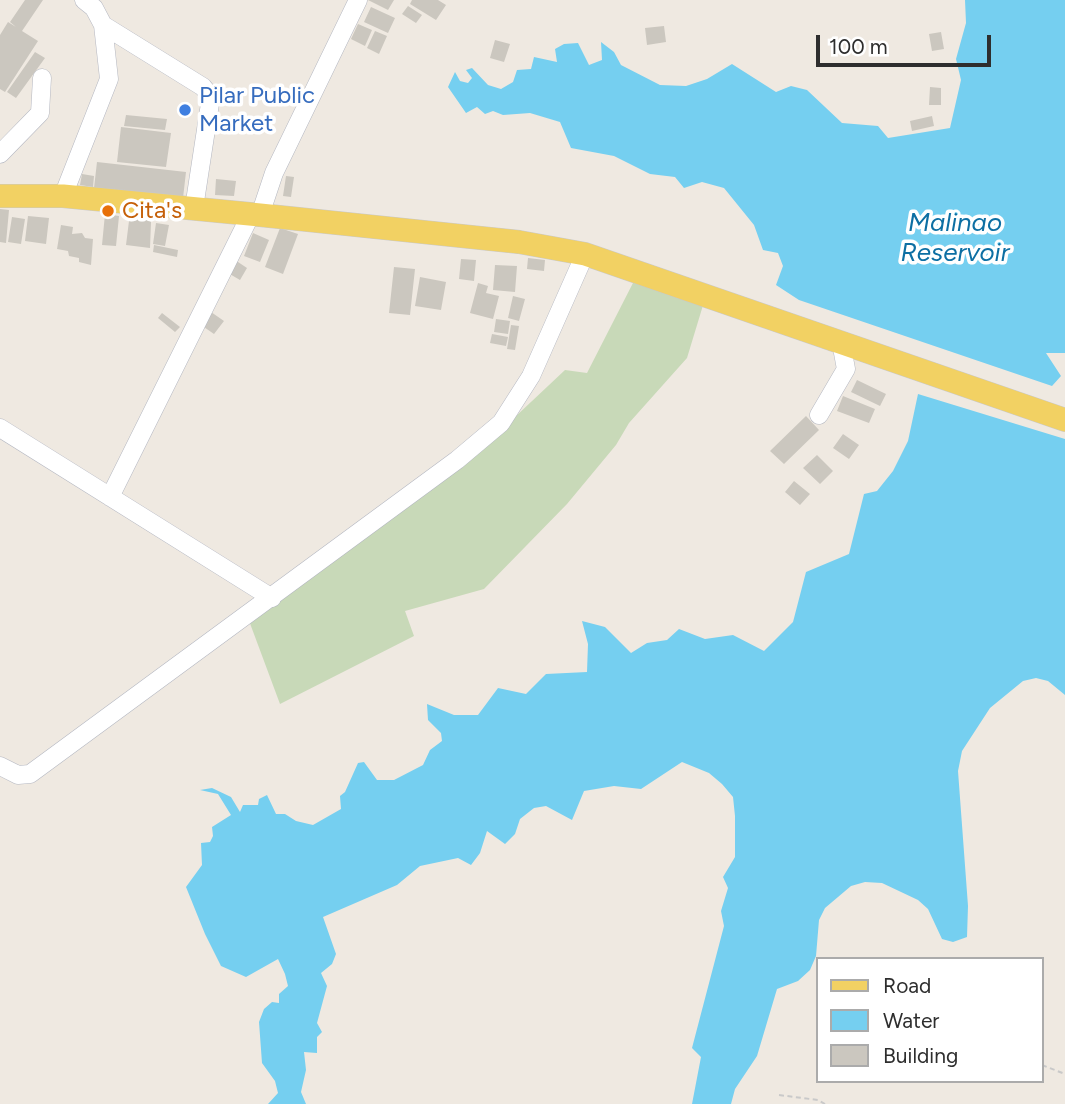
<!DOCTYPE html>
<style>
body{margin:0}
#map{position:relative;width:1065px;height:1104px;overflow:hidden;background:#efe9e1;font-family:Figtree,sans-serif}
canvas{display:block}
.legend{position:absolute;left:816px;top:957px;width:228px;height:126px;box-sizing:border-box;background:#fff;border:2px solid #ababab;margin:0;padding:9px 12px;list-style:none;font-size:21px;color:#2e2e2e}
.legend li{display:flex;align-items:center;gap:14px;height:35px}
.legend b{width:35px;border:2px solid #ababab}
.scale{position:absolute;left:816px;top:35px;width:175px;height:32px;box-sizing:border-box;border:4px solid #2e2e2e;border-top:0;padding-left:9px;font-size:21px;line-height:24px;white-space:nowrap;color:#2e2e2e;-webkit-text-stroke:5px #fff;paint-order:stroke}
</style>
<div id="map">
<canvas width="1065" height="1104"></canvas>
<ul class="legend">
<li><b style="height:9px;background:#f2d163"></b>Road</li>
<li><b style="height:19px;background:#75cff0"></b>Water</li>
<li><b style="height:19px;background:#cbc7bf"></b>Building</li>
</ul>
<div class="scale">100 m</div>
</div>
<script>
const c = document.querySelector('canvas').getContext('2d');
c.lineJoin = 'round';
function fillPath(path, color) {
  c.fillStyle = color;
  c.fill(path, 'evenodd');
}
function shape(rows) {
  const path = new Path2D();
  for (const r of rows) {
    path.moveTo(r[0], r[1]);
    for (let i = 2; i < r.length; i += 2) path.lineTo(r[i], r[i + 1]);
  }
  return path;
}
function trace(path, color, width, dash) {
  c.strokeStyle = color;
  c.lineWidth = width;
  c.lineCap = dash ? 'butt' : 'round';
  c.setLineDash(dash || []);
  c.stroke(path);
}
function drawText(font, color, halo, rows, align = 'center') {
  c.font = font + ' Figtree,sans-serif';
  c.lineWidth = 7;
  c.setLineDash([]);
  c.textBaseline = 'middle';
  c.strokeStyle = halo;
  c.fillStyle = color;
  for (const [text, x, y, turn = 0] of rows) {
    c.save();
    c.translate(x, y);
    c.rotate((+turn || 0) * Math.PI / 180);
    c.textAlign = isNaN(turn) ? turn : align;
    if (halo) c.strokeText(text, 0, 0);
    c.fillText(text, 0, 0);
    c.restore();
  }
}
fillPath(shape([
 [634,281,704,302,687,358,629,423,616,445,567,504,484,589,405,611,414,636,280,704,248,618,498,433,565,370,587,373]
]), '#c8d9b8');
fillPath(shape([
 [965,0,1065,0,1065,353,1046,353,1061,376,1052,386,799,300,776,285,783,266,778,253,763,250,754,225,724,188,702,182,684,188,675,177,650,174,614,156,571,148,560,122,530,113,503,115,493,111,485,114,477,107,466,113,448,87,455,72,460,81,468,83,472,78,466,70,472,68,488,85,501,89,513,82,517,70,531,69,534,57,557,62,555,49,564,44,578,43,589,65,602,60,601,42,614,52,621,65,660,85,686,86,707,79,732,64,776,92,791,86,807,90,842,123,878,126,888,138,950,128,961,80,956,59,966,23],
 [918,394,1065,439,1065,695,1048,681,1036,678,1023,681,990,708,962,751,958,771,968,906,967,937,953,942,942,939,928,909,918,900,882,883,865,882,851,886,825,908,819,920,816,956,810,970,798,981,777,989,757,1056,735,1089,731,1104,692,1104,701,1057,692,1048,724,926,721,911,728,888,723,877,735,857,735,816,733,797,722,784,709,773,682,762,641,789,614,786,584,791,572,820,546,806,534,808,520,819,515,834,505,844,487,831,480,853,471,865,458,858,420,866,397,885,323,917,336,954,332,964,321,973,327,986,317,1023,322,1032,317,1037,317,1053,304,1052,306,1070,301,1092,306,1104,268,1104,278,1093,275,1081,262,1063,259,1022,264,1009,272,1002,279,1003,279,994,288,986,285,974,278,959,246,977,221,966,205,934,186,887,202,865,201,843,210,842,213,836,212,827,231,815,218,794,200,790,212,788,231,797,240,812,243,805,258,805,259,799,267,795,276,814,285,814,296,821,313,825,341,809,340,796,345,792,358,763,364,762,377,780,394,780,423,765,430,750,442,741,441,733,428,720,427,704,454,715,478,715,498,688,526,694,546,674,587,672,588,644,582,621,605,627,631,653,647,643,667,640,679,629,705,639,733,635,764,651,793,622,806,572,849,554,864,494,877,491,893,471,908,441]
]), '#75cff0');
fillPath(shape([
 [25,0,43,0,22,31,38,41,5,92,0,89,0,35,8,22,16,27,10,22],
 [368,0,394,0,388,10],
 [412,0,438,0,446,5,436,20,410,4],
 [408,6,422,15,416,23,402,14],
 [371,7,395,18,388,33,364,22],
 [358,24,372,30,365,46,351,39],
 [664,26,666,42,647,45,645,28],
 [375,31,387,36,379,54,367,48],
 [941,32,944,49,932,51,929,34],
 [495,40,510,44,504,62,490,58],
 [35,52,45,58,16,98,7,92],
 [930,87,941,88,941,105,929,105],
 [126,115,167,119,165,130,124,126],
 [932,116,934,126,912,131,910,121],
 [121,127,171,133,166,167,117,162],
 [97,162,186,172,183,198,94,188],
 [82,174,94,176,93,187,80,185],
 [286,176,294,177,291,197,283,196],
 [216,179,236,181,234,196,215,195],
 [0,209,9,210,6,243,0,242],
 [130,213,145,215,151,222,150,248,126,245],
 [105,214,119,216,116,246,102,245],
 [28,216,49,218,46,244,25,241],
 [12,217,25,219,21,244,8,242],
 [156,223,169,225,165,246,153,244],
 [61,225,73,227,72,234,82,233,85,238,93,239,91,265,79,262,79,258,69,256,68,251,57,249],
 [280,228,298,234,283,274,265,267],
 [253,233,269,240,260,262,244,256],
 [154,245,178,250,177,257,153,252],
 [528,258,545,260,544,271,527,269],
 [461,259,476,260,474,281,459,279],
 [235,260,247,268,240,280,228,273],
 [495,265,517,266,515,292,493,290],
 [394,267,415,269,410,315,389,313],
 [420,277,446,282,441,310,415,306],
 [478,283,488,286,486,293,499,296,493,319,470,313],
 [513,296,525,299,519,321,508,318],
 [211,312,224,321,214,334,201,325],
 [162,313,180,327,175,332,158,318],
 [496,319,510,321,508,334,494,332],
 [511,325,519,326,515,350,507,349],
 [492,334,508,337,506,346,490,343],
 [857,380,886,394,880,406,851,392],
 [843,396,875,409,869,423,837,411],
 [806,416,819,430,784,464,770,451],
 [843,434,859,445,849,459,833,448],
 [817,455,833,471,820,484,803,468],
 [794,481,810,494,800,505,785,492]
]), '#cbc7bf');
const minor = shape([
 [103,25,203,87,211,97,194,208],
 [0,154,40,113,42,78],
 [63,196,109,79,103,25,94,8,84,0],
 [260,215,274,173,358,0],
 [819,415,846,369,841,342],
 [0,428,272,598],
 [110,497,251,214],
 [0,766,18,775,30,774,45,763,457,460,501,423,531,376,585,254]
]);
const major = shape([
 [0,196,63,196,260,215,519,242,585,254,1065,420]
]);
trace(minor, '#b4b7c1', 19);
trace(major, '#c9c9c9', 24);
trace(shape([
 [1042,1065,1065,1074],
 [779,1095,818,1100,825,1104]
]), '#c9c9c9', 2, [5, 3.5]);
trace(minor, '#fff', 18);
trace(major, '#f2d163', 23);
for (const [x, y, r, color] of [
 [185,110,7,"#3f7fe0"],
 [108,211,7,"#e8710a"]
]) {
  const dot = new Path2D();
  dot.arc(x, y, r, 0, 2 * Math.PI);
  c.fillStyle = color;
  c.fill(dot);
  trace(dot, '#fff', 2.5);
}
drawText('24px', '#366cbe', '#fff', [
 ["Pilar Public",199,96],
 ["Market",199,124]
], 'left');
drawText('24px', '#c56008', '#fff', [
 ["Cita's",122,211]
], 'left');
drawText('italic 26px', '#0d6fa3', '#fff', [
 ["Malinao",955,223],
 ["Reservoir",955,253]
]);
</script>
